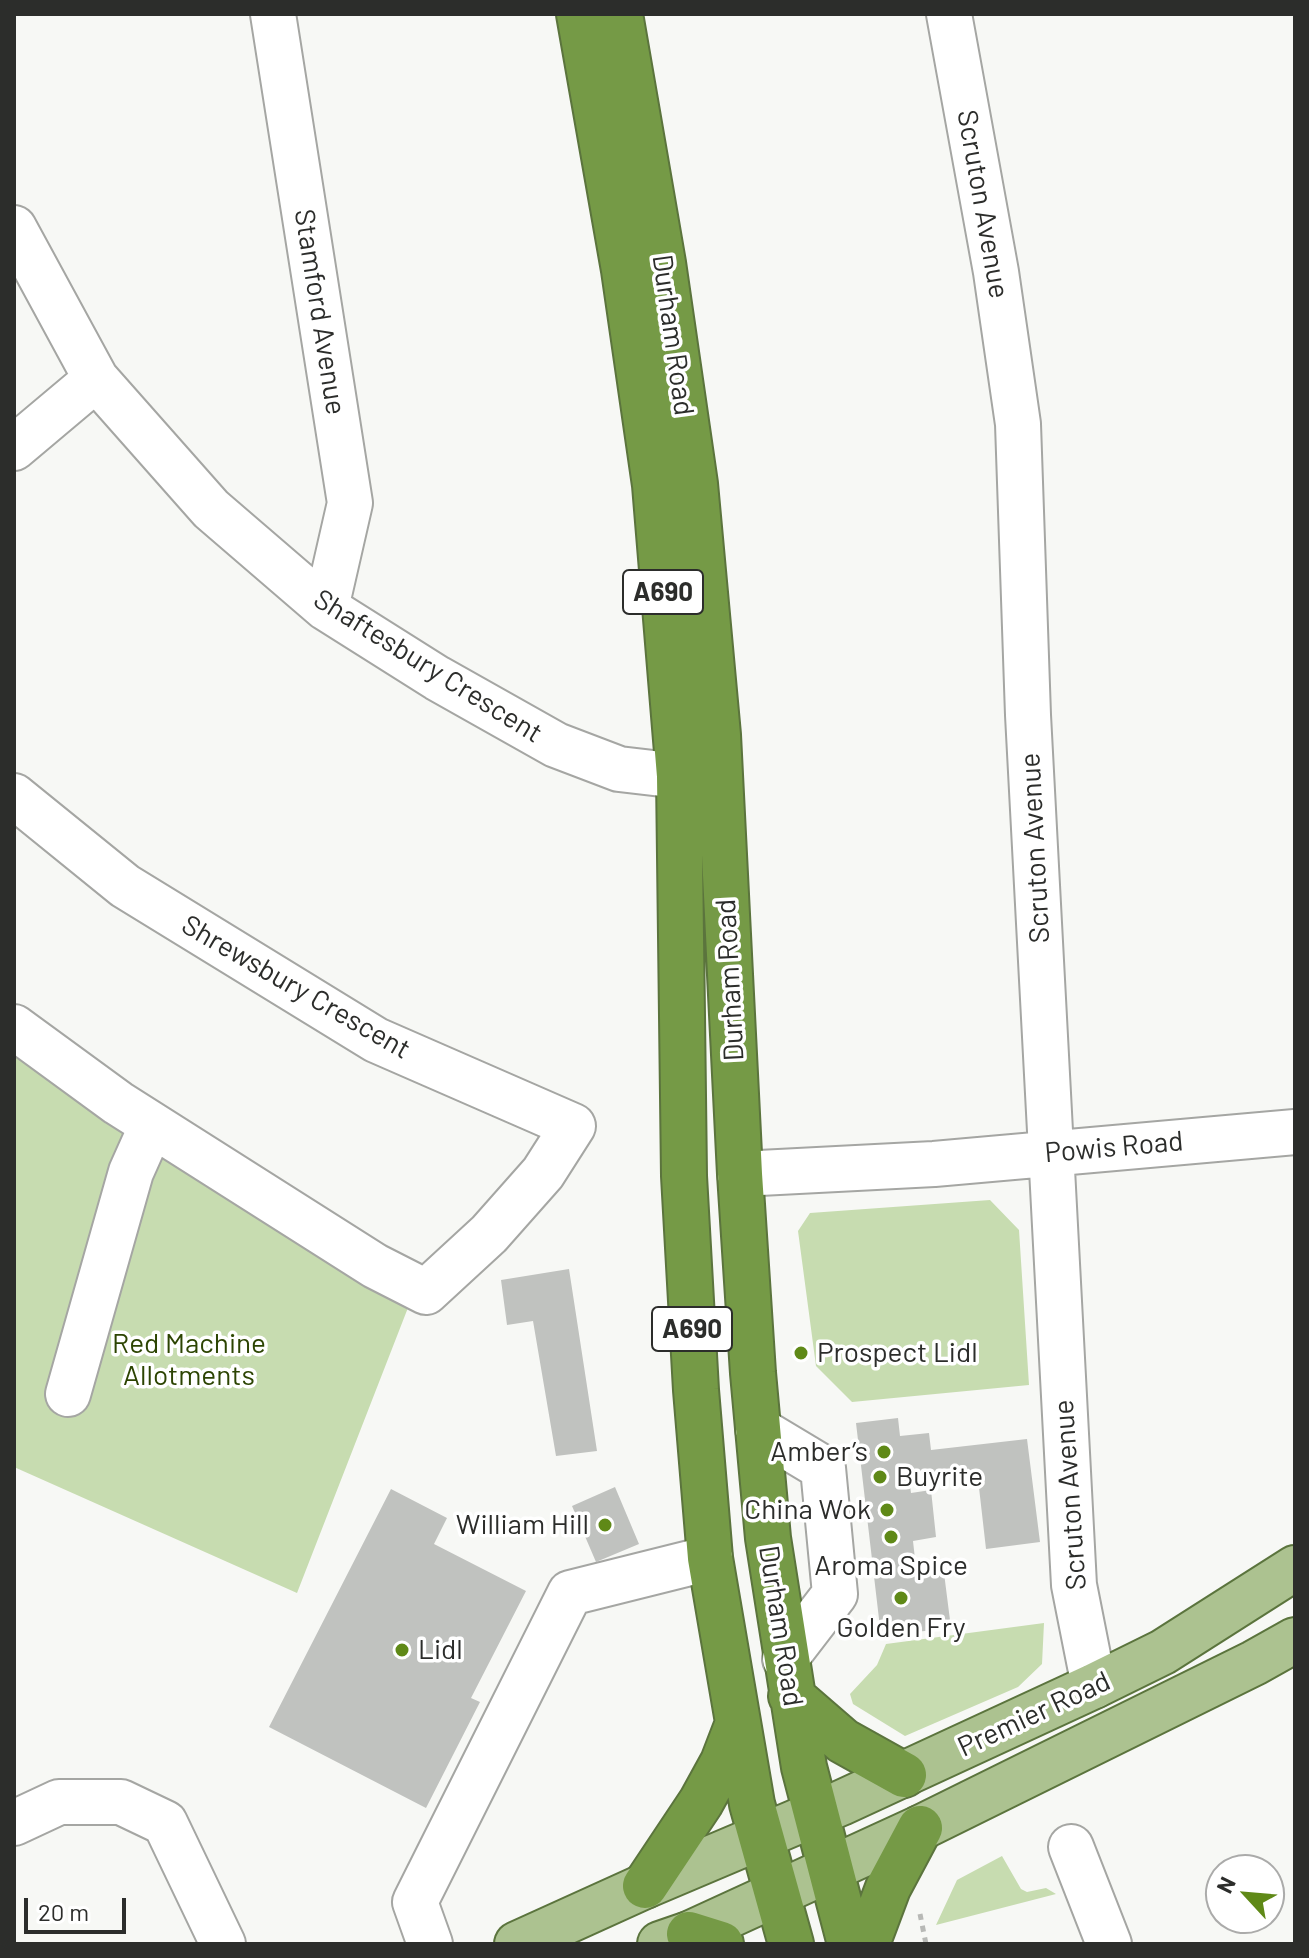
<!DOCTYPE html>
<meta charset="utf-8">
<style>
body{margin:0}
#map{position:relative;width:1309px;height:1958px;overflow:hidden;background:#f7f8f5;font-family:Barlow,sans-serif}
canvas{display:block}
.frame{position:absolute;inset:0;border:16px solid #2c2d2b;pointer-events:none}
.north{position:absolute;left:1205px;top:1854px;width:80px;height:80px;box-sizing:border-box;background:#fff;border:2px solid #ababaa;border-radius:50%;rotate:296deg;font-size:22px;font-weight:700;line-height:32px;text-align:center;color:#2c2d2b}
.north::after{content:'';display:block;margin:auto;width:28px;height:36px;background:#5f8917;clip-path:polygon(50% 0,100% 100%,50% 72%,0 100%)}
.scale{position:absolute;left:24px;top:1898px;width:102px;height:36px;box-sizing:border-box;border:4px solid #2c2d2b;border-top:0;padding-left:10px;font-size:24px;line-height:28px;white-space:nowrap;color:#2c2d2b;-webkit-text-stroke:6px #fff;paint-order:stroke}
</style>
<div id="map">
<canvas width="1309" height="1958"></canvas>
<div class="frame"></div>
<div class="north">N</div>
<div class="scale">20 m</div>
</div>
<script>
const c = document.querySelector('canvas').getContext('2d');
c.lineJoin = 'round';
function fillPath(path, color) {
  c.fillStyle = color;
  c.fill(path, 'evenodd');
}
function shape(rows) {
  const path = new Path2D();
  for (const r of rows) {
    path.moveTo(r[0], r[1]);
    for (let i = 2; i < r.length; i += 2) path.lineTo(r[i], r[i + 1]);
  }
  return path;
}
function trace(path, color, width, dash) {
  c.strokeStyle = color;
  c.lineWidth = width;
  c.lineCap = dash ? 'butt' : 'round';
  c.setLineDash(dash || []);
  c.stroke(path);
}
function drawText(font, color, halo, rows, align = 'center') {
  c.font = font + ' Barlow,sans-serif';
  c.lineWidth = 7;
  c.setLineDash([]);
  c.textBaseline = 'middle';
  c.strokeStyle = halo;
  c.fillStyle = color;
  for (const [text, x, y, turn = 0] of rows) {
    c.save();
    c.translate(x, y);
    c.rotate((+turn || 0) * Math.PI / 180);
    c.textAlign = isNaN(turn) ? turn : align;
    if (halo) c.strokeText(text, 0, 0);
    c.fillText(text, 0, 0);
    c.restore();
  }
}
fillPath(shape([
 [14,1047,411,1300,297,1593,14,1467],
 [990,1200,1019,1230,1029,1385,852,1402,816,1366,798,1231,810,1213],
 [1044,1623,1042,1664,1018,1687,905,1736,853,1704,850,1694,877,1665,886,1644],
 [1002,1856,1021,1889,1027,1892,1046,1888,1056,1894,936,1925,957,1880]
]), '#c7dcb0');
fillPath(shape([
 [569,1269,597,1451,556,1456,533,1321,507,1325,501,1280],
 [898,1418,900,1436,929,1433,931,1450,1027,1439,1040,1542,986,1549,977,1470,909,1478,911,1493,931,1490,936,1537,913,1541,917,1577,944,1573,951,1628,881,1636,856,1423],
 [615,1487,639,1544,596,1562,572,1506],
 [391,1489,447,1518,434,1544,526,1591,471,1698,480,1702,426,1808,269,1727]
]), '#c0c2bf');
const minor = shape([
 [273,14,350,503,326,608],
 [949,14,996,272,1018,424,1028,715,1074,1585,1094,1686],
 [14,228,96,379,211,509,326,608,437,678,556,745,619,769,679,776],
 [14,448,96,379],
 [14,796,125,886,376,1040,573,1126,543,1173,489,1234,426,1292,375,1266,118,1103,14,1027],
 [740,1174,934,1164,1295,1132],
 [68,1394,131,1172,152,1125],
 [758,1429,823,1468,835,1594,785,1659],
 [14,1823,59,1802,121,1802,165,1823,223,1944],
 [1071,1847,1109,1944],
 [430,1944,415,1902,570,1593,710,1558]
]);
const major = shape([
 [517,1944,645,1886,841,1803,1094,1686,1163,1652,1295,1568],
 [660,1944,689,1934,920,1828,1254,1663,1295,1640]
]);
const highway = shape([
 [579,14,624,270,655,485,679,776,684,1176,696,1390,710,1558,752,1804,791,1944],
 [620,14,663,263,695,484,718,735,740,1174,753,1373,768,1538,804,1767,850,1944],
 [791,1696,843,1741,904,1775],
 [645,1886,701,1802,723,1762,738,1723],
 [689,1934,721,1944],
 [867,1944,888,1888,920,1828]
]);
trace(minor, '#a5a6a3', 48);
trace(major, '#5b743d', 48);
trace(highway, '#5b743d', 48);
trace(shape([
 [920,1914,926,1944]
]), '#b8b9b6', 5, [6, 6]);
trace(minor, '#fff', 44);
trace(major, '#acc290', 44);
trace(highway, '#759a46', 44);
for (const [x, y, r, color] of [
 [801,1353,8,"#5f8917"],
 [884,1452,8,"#5f8917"],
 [880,1477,8,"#5f8917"],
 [887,1510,8,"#5f8917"],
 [605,1525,8,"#5f8917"],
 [891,1537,8,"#5f8917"],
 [901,1598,8,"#5f8917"],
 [402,1650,8,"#5f8917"]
]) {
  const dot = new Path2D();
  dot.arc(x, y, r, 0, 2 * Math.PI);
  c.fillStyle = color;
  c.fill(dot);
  trace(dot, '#fff', 3);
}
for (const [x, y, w] of [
 [663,592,80],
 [692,1329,80]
]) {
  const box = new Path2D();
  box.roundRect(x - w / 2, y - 22, w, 44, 6);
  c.fillStyle = '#fff';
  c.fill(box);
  trace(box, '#2c2d2b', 2);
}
drawText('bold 26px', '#2c2d2b', null, [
 ["A690",663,592],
 ["A690",692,1329]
]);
drawText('28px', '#2c2d2b', '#fff', [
 ["Scruton Avenue",983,204,80],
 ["Stamford Avenue",320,312,81],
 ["Durham Road",673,335,82],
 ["Shaftesbury Crescent",428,666,32],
 ["Scruton Avenue",1035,848,-93],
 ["Durham Road",730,980,-93],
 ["Shrewsbury Crescent",296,987,30],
 ["Powis Road",1114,1147,-5],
 ["Scruton Avenue",1070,1495,-94],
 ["Durham Road",781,1626,81],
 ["Premier Road",1034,1714,-25]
]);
drawText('28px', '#2c4402', '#fff', [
 ["Red Machine",189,1344],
 ["Allotments",189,1376]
]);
drawText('28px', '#2c2d2b', '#fff', [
 ["Prospect Lidl",817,1353],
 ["Amber’s",868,1452,"right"],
 ["Buyrite",896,1477],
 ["China Wok",871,1510,"right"],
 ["William Hill",589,1525,"right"],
 ["Aroma Spice",891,1566,"center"],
 ["Golden Fry",901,1628,"center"],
 ["Lidl",418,1650]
], 'left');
</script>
